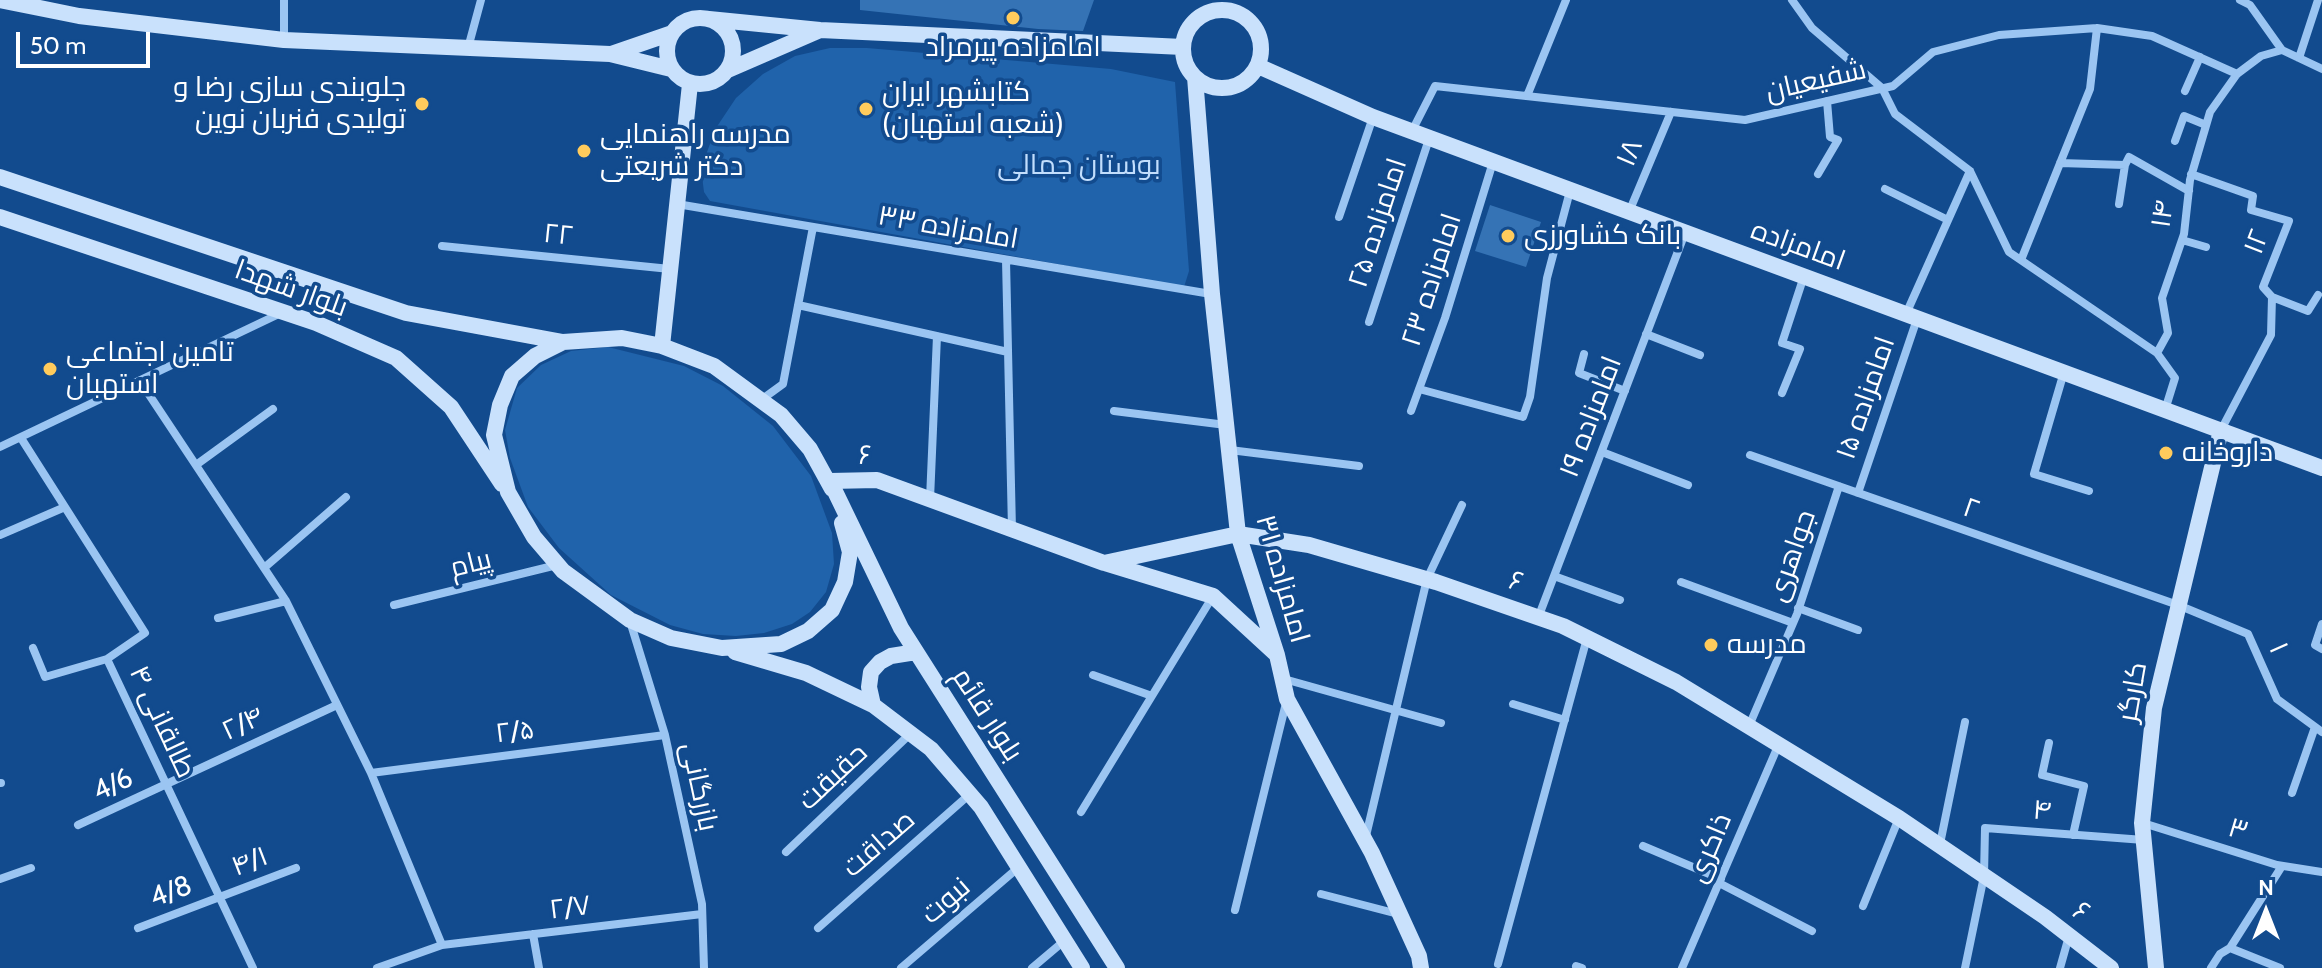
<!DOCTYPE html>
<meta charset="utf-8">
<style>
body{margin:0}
#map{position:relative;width:2322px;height:968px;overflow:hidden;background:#124b8e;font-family:Cabin,sans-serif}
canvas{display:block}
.north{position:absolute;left:2226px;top:872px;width:80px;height:80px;-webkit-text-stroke:6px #124b8e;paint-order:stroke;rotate:0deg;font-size:22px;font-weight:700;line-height:32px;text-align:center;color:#fff}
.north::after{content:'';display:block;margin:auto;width:28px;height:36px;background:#fff;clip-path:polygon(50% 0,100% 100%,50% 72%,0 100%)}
.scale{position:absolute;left:16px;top:32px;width:134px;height:36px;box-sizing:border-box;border:4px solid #fff;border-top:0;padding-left:10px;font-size:24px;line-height:28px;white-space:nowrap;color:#fff;-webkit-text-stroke:6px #124b8e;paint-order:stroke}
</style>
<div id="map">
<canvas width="2322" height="968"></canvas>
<div class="north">N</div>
<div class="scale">50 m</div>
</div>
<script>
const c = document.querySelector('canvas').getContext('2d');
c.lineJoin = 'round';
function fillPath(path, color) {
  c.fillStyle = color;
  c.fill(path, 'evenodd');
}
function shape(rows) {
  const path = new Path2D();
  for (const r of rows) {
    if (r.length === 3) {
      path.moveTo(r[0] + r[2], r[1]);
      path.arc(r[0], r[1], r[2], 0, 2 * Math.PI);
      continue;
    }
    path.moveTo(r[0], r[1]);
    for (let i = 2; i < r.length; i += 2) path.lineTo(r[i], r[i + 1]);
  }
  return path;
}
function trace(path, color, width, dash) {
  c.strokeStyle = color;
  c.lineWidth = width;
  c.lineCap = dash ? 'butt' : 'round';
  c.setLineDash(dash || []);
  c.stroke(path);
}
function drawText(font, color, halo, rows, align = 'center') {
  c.font = font + ' Cabin,Cairo,sans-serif';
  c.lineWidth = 7;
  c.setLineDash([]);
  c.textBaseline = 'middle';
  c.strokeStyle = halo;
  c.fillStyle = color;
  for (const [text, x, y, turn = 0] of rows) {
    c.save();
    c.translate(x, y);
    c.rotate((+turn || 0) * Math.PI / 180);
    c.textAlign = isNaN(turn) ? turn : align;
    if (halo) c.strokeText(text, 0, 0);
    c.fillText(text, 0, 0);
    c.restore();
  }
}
fillPath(shape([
 [830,48,867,48,1111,69,1175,82,1189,271,1184,287,710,201,704,192,701,168,716,128,736,98,763,74,795,56],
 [608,347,684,366,723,386,773,426,811,476,832,533,834,564,826,592,810,612,792,624,764,633,736,636,703,634,670,625,611,595,559,548,528,507,510,458,505,430,517,388,541,365,571,351]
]), '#2063ab');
fillPath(shape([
 [860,0,1094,0,1083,31,1038,29,860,10],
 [1490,205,1541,222,1526,267,1475,251]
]), '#3573b5');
trace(shape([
 [1792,0,1812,28,1882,88,1895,114,1970,171,2009,252,2157,353],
 [2240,0,2250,5,2282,50,2322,69],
 [284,39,284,0],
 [468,48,481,0],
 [2299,58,2318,0],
 [2185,91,2200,57],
 [1527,96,1566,0],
 [1412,131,1435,86,1745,120,1893,86,1933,52,1999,35,2097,28,2152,36,2237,74],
 [2175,141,2184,116,2206,125],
 [2060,163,2125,165,2129,157,2189,191],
 [1818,174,1838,140,1830,137,1827,101],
 [2191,174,2253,196,2251,210,2289,221,2263,287,2272,297,2308,311,2318,295],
 [1885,189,1948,220],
 [677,204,1211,294],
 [2119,204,2125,165],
 [1629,212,1671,112],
 [1339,217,1373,117],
 [2182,240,2206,247],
 [442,246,670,269],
 [1006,260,1012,530],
 [2021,260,2090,89,2097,28],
 [798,305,1008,352],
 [1906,314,1970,171],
 [1369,322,1429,139],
 [1646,334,1700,355],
 [1584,354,1579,373,1625,391],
 [2064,372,2034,474,2089,491],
 [140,381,286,601,371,773,442,945],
 [1419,389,1523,417,1530,397,1547,278,1570,191],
 [1782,393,1800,349,1782,343,1804,276],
 [761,400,783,384,813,227],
 [2165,410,2175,378,2157,353,2168,333,2162,298,2184,234,2190,180,2210,112,2237,74,2261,56,2282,50],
 [1114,411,1226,425],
 [1411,411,1445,318,1493,162],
 [2221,430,2271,335,2272,297],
 [21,438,145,633,107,659,253,968],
 [0,447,281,313],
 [1230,450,1359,466],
 [1602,452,1688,485],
 [1750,455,2178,605,2248,634,2277,699,2322,732],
 [196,465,273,409],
 [1858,493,1917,319],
 [930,499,937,336],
 [0,535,65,507],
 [264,568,346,497],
 [1554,576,1620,600],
 [1681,582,1793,623],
 [394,605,557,565],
 [1798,608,1858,630],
 [218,618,286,601],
 [1538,618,1685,233],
 [630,621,665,735,702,904,704,968],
 [2322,624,2315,645,2322,649],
 [33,648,45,677,107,659],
 [1093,675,1152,696],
 [1284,679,1441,723],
 [1513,704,1565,720],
 [1749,726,1797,614,1839,486],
 [2049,743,2042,775,2084,786,2073,835],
 [371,773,665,735],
 [0,783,1,783],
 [2292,793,2315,727],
 [1081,812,1213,596],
 [2143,823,2277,865,2322,872],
 [78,825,337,705],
 [1365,840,1427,579,1462,505],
 [1940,844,1965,722],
 [1643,846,1721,879],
 [786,852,910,734],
 [0,879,31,868],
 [1719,883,1812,931],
 [1321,894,1398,914],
 [1863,906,1899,818],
 [1235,910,1286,703],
 [138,928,296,868],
 [818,928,970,794],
 [533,934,539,968],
 [2230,948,2280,968],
 [1498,964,1587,638],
 [1576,966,1582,968],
 [377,968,442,945,702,914],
 [901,968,1019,867],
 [1032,968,1064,941],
 [1682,968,1778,746],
 [1965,968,1984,876,1985,828,2144,840],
 [2060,968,2069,936],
 [2211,968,2220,954,2230,948,2282,866]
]), '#9bc5f2', 8);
trace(shape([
 [0,0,79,16,284,40,610,54,671,69],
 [1222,49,39],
 [700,51,33],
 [709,19,820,30,1183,47],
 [611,54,672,33],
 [1258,66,1373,117,2322,468],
 [728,70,818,31],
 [1195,77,1212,294,1238,534,1277,655,1287,699,1372,853,1419,956,1421,968],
 [0,177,406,313,563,342,622,338,662,346,714,366,781,415,810,449,832,489],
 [0,217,316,323,396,358,451,407,502,484],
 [563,342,535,356,512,376,500,405,494,435,508,492,534,537,563,571,630,620,671,638,722,648,781,644,808,631,832,610,845,582,850,552,842,523],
 [662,346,690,84],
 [1105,563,1213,596,1275,653],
 [735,652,806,673,873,705,931,749,981,807,1082,968],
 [873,705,869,687,871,672,880,662,891,656,916,652],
 [1117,968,901,628,830,481,877,480,1104,563,1238,534,1309,545,1436,582,1563,626,1676,682,1899,818,2045,917,2111,968],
 [2156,968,2142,823,2154,708,2221,430]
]), '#c9e1fc', 16);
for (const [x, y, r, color] of [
 [1013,18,8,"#ffcb5c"],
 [422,104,8,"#ffcb5c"],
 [866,109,8,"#ffcb5c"],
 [584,151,8,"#ffcb5c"],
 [1508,236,8,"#ffcb5c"],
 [50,369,8,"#ffcb5c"],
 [2166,453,8,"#ffcb5c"],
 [1711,645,8,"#ffcb5c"]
]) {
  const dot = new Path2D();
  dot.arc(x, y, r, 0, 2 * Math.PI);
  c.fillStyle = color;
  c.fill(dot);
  trace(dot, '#124b8e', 3);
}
drawText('28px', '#fff', '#124b8e', [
 ["امامزاده پیرمراد",1013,48,"center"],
 ["جلوبندی سازی رضا و",406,88,"right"],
 ["تولیدی فنربان نوین",406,120,"right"],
 ["کتابشهر ایران",882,93],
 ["(شعبه استهبان)",882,125],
 ["مدرسه راهنمایی",600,135],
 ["دکتر شریعتی",600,167],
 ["بانک کشاورزی",1524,236],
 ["تامین اجتماعی",66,353],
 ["استهبان",66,385],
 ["داروخانه",2182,453],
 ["مدرسه",1727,645]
], 'left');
drawText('28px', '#fff', '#124b8e', [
 ["شفیعیان",1816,81,-13],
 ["۱۸",1630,153,-67],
 ["۱۴",2163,214,-82],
 ["امامزاده ۲۵",1378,223,-72],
 ["امامزاده ۳۳",948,228,10],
 ["۲۲",558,235,6],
 ["۱۲",2257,242,-69],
 ["امامزاده",1798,246,20],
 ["امامزاده ۲۳",1432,280,-72],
 ["بلوار شهدا",291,289,20],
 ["امامزاده ۱۵",1866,398,-71],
 ["امامزاده ۱۹",1591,417,-69],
 ["۶",865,456,3],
 ["۲",1971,509,19],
 ["جواهری",1792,556,-71],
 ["پیام",471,564,-14],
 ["امامزاده ۳۱",1282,579,74],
 ["۶",1516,582,19],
 ["۱",2278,648,66],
 ["کارگر",2133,692,-80],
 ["بلوار قائم",987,715,57],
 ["طالقانی ۴",162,722,65],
 ["۲/۴",243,724,-25],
 ["۲/۵",515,732,-7],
 ["حقیقت",833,777,-43],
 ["4/6",113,785,-25],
 ["بازرگانی",699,787,78],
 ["۴",2042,811,4],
 ["۳",2238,830,17],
 ["صداقت",879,844,-41],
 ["ذاکری",1710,848,-67],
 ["۴/۱",250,862,-21],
 ["4/8",171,892,-20],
 ["نبوت",946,901,-41],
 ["۲/۷",570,908,-7],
 ["۶",2081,912,37]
]);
drawText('28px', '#c2defd', '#124b8e', [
 ["بوستان جمالی",1079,166]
]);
</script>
